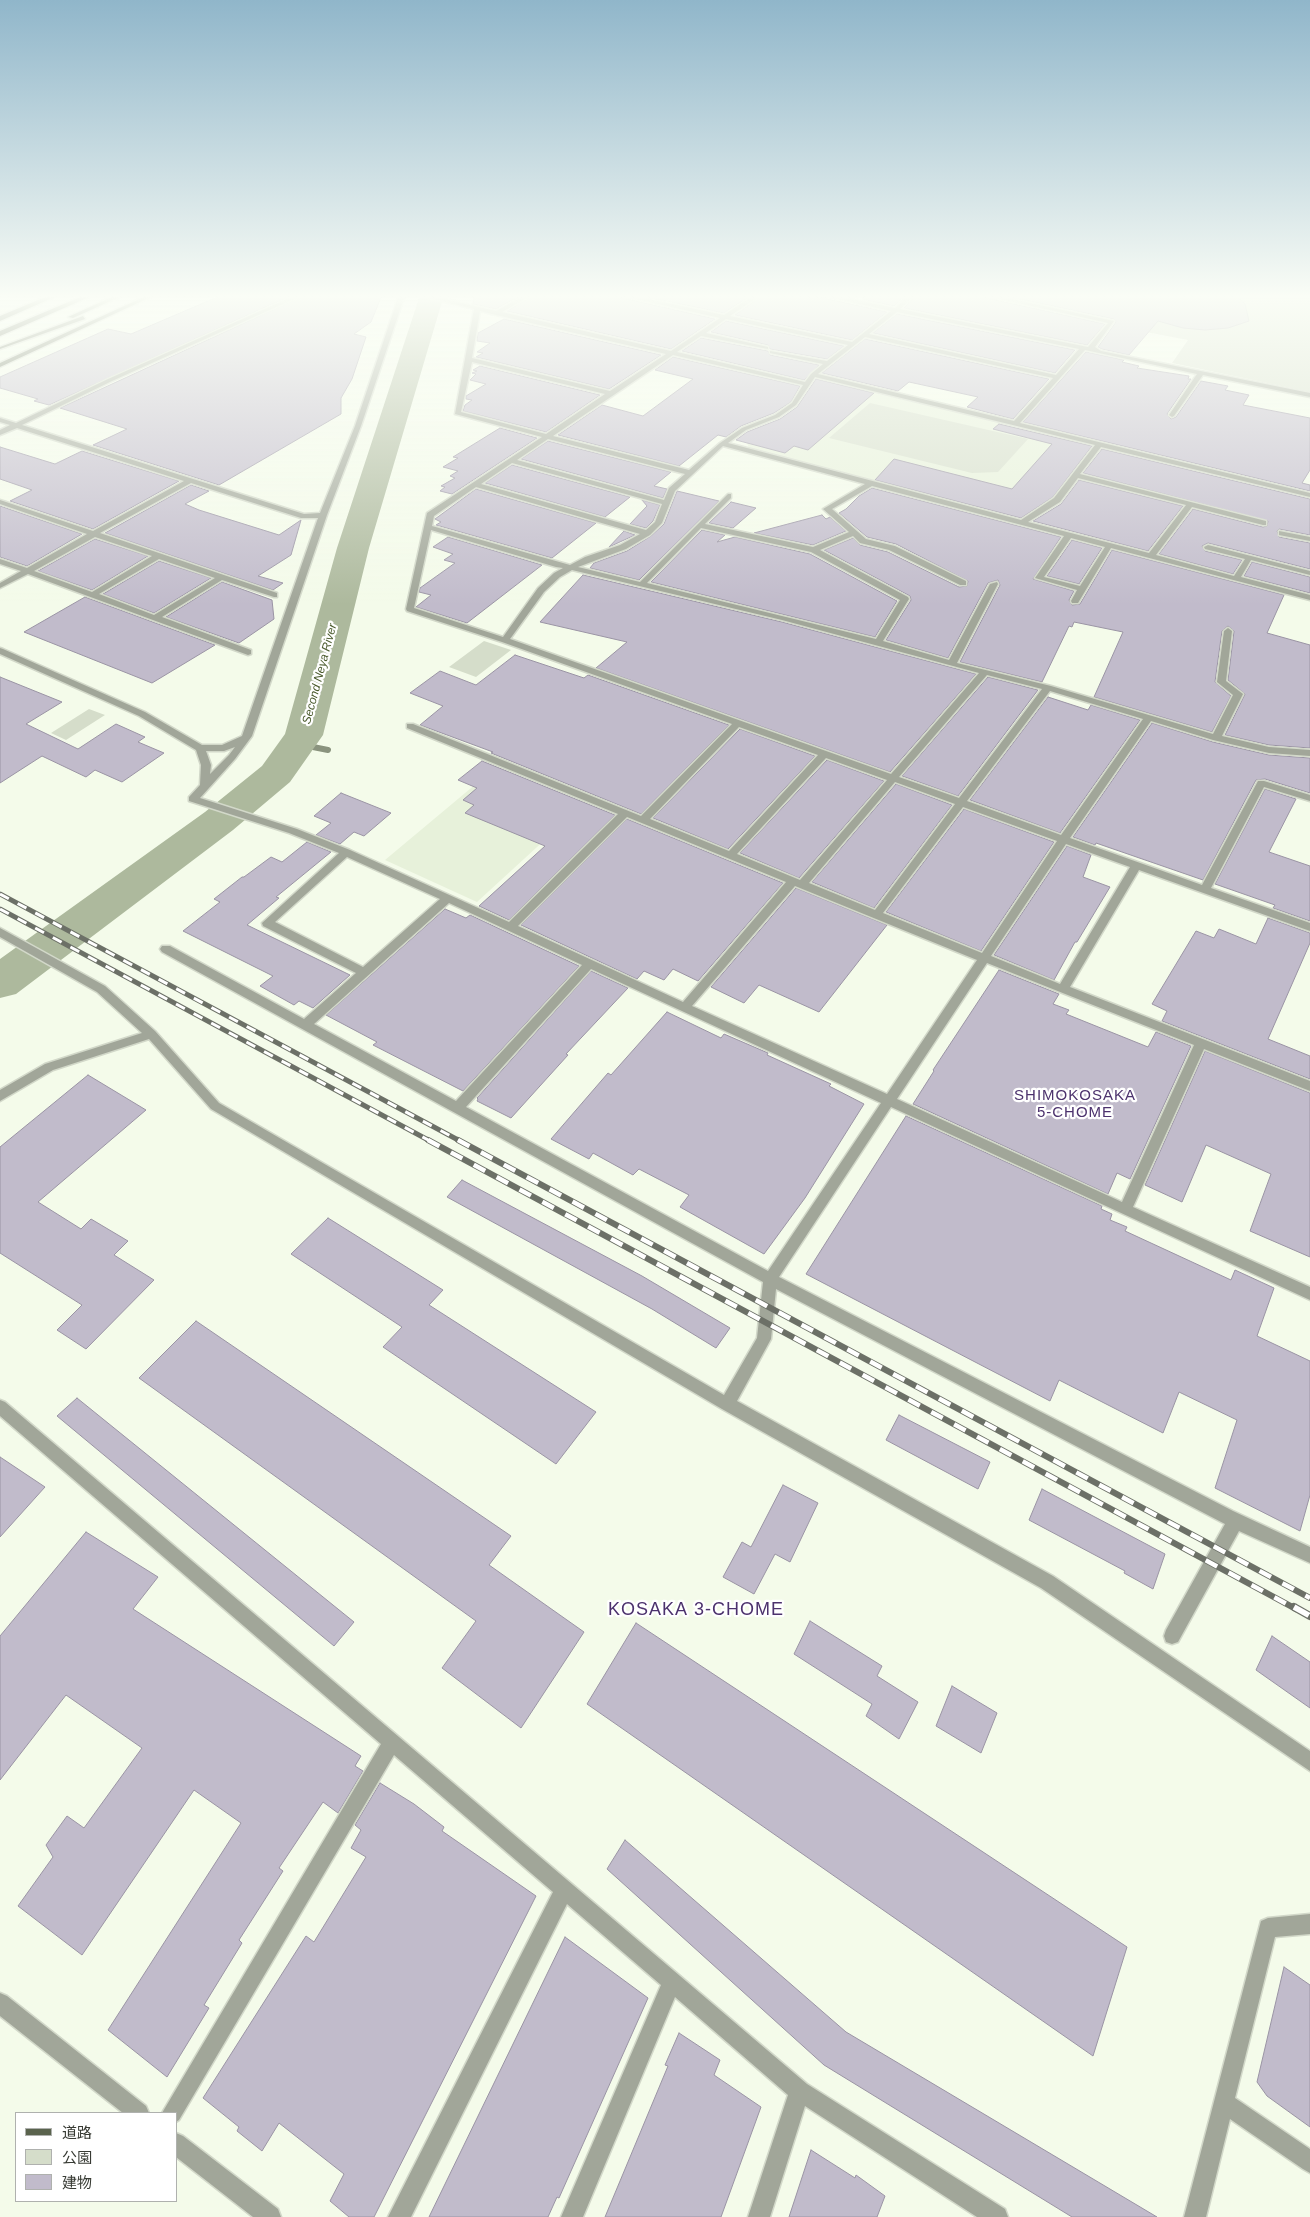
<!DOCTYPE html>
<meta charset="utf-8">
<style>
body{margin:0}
#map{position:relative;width:1310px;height:2217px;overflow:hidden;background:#f4fbea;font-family:Arial,"Noto Sans JP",sans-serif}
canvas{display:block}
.legend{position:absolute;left:15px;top:2112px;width:162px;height:90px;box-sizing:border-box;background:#fff;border:1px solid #afb1ae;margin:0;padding:6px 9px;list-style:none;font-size:15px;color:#383b34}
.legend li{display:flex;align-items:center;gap:10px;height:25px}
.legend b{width:25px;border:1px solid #afb1ae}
</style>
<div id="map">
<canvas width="1310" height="2217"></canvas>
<ul class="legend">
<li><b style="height:6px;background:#5a634d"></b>道路</li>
<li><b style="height:14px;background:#d5ddca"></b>公園</li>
<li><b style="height:14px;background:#c1bbcb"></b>建物</li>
</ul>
</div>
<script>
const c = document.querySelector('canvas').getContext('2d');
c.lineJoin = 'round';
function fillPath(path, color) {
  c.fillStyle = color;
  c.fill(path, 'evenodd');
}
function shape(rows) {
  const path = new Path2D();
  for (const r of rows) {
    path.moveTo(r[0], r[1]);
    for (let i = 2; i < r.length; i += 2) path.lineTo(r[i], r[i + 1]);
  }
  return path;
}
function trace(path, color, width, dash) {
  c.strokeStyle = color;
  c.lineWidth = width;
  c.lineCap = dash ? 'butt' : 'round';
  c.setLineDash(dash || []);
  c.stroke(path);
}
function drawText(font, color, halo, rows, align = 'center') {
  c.font = font + ' Arial,sans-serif';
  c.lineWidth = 4.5;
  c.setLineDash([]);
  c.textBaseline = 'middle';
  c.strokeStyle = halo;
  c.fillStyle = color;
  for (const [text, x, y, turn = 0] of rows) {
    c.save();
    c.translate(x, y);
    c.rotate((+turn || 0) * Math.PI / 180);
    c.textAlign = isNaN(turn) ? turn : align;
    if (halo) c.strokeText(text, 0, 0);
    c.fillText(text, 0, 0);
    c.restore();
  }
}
fillPath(shape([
 [827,382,1086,442,1091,446,1049,499,1023,516,1013,516,749,448,746,441,798,411],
 [495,768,584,804,477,902,385,860]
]), '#e7f1da');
fillPath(shape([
 [1004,295,1310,295,1310,392,1172,363,1188,340,1125,328,1131,320],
 [870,403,1028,439,998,472,972,473,829,438],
 [484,641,511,650,476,677,449,667],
 [89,709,105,715,66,740,51,733]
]), '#d5ddca');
trace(shape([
 [298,744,328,750]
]), '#8a937e', 6);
fillPath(shape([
 [420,295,444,295,369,548,323,735,290,782,233,830,16,994,0,998,0,959,205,812,262,766,285,734,337,548,420,295]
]), '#adb99d');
const building = shape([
 [222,295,292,295,49,405,34,401,38,399,0,388,0,377,108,329,131,334,222,295],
 [305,295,382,295,371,322,354,334,366,337,352,379,341,398,341,414,219,485,93,445,127,429,60,408,305,295],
 [474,295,521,295,496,309,473,304,474,295],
 [534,295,616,295,618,297,715,319,671,349,507,311,534,295],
 [637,295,751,295,724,313,637,295],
 [763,295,796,295,816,299,818,297,887,312,852,340,735,315,763,295],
 [868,295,906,295,894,306,862,299,868,295],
 [917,295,980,295,982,297,1105,324,1087,345,904,308,917,295],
 [1001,295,1236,295,1245,304,1249,321,1228,328,1205,330,1183,328,1158,321,1129,355,1102,349,1098,347,1116,322,1114,319,1001,295],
 [897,314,1075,350,1055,373,873,333,897,314],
 [504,319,661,355,609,389,476,357,483,353,477,352,490,343,477,341,478,333,504,319],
 [726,321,844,346,827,359,770,349,768,345,711,332,726,321],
 [701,338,768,351,770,355,819,365,804,380,682,351,701,338],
 [865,339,1049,379,1013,419,967,407,978,397,909,382,898,391,822,373,865,339],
 [1086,352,1124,360,1122,362,1139,366,1137,368,1189,376,1188,379,1191,379,1167,414,1171,419,1176,417,1201,381,1228,386,1225,390,1249,395,1243,405,1310,418,1310,470,1302,483,1310,485,1310,491,1023,422,1086,352],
 [673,357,800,386,791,402,774,413,741,426,726,437,718,435,679,466,558,435,602,405,643,416,693,379,655,370,673,357],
 [480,366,600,395,546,432,463,411,465,405,472,400,466,399,466,396,486,384,470,380,476,374,472,373,477,371,473,370,480,366],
 [816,379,874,393,808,450,794,446,785,453,736,440,747,432,780,419,797,407,816,379],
 [999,424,1092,446,1053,497,1021,518,875,480,894,459,1012,489,1052,444,993,429,999,424],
 [500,428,537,438,452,494,440,491,445,487,441,486,455,478,450,476,458,471,443,467,458,458,453,457,500,428],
 [548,441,671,472,654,486,667,489,663,498,521,459,548,441],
 [0,447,55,464,82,451,179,481,93,529,10,501,32,490,0,479,0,447],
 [1102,449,1310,499,1310,535,1279,529,1277,531,1279,537,1310,543,1310,569,1208,543,1202,546,1205,551,1242,560,1233,574,1159,554,1193,509,1263,527,1267,526,1268,521,1083,473,1102,449],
 [512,465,630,497,605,517,485,483,512,465],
 [1079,480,1183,506,1148,551,1033,521,1061,504,1079,480],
 [191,485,209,491,185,504,199,510,279,535,301,520,291,555,258,576,283,583,273,590,105,533,191,485],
 [872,488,1061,537,1033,579,1074,591,1069,600,1072,605,1080,604,1112,550,1284,595,1267,633,1310,645,1310,748,1269,745,1225,735,1245,694,1228,680,1234,631,1228,626,1222,631,1215,682,1231,696,1212,732,1094,697,1123,632,1074,622,1072,627,1069,626,1042,682,960,662,1000,585,998,580,988,583,948,658,886,640,911,600,910,596,824,550,853,538,860,545,888,552,959,587,967,586,968,581,896,544,867,537,839,513,846,509,859,496,872,488],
 [476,489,596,523,552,558,436,525,441,522,435,519,476,489],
 [677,491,719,501,639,580,590,568,594,563,627,551,651,536,664,524,677,491],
 [642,500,660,505,653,521,646,528,630,524,647,506,642,500],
 [731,502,756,508,733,528,709,523,731,502],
 [0,506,82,534,27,566,0,557,0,506],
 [822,515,826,519,830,517,846,531,813,545,754,533,822,515],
 [702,530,725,535,717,542,735,537,810,554,897,601,875,637,651,582,702,530],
 [624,531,635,535,609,547,624,531],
 [448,537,542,565,467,623,416,607,431,595,419,592,420,588,455,563,444,560,453,554,433,547,448,537],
 [95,539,148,556,92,590,38,571,95,539],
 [1072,540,1102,548,1079,584,1047,576,1072,540],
 [159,561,211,578,154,613,103,594,159,561],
 [1252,562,1310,577,1310,593,1244,576,1252,562],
 [583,575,782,622,976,674,890,772,596,668,627,642,540,622,583,575],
 [222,582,272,600,274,619,239,643,166,617,222,582],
 [85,597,215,645,152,683,24,632,85,597],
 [515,655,584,678,588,675,729,725,641,814,491,753,493,752,420,725,443,706,410,693,440,671,476,685,515,655],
 [0,677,62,702,26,724,78,749,116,724,145,737,138,742,164,753,122,782,95,770,86,777,42,756,0,783,0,677],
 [988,677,1038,690,958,796,902,776,988,677],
 [1048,697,1088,710,1091,705,1140,720,1060,833,970,800,1048,697],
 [1152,723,1213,742,1269,755,1310,758,1310,793,1265,779,1256,780,1203,880,1096,843,1095,845,1073,837,1152,723],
 [740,729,815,756,728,849,653,818,740,729],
 [827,760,884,781,799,878,740,853,827,760],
 [482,761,615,815,509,920,479,906,545,846,465,813,474,805,463,800,477,788,458,780,482,761],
 [896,784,952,805,874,908,812,882,896,784],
 [1265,789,1296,799,1269,852,1310,866,1310,921,1273,908,1275,905,1215,884,1265,789],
 [341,793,391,813,364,836,354,832,340,844,316,835,331,823,314,816,341,793],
 [964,809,1054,842,981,951,886,912,964,809],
 [627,819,783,883,698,981,673,969,664,980,644,971,637,979,521,925,627,819],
 [307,842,331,852,276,897,279,898,247,925,350,975,313,1008,299,1001,294,1005,260,986,273,976,183,931,220,902,214,899,242,877,244,877,271,857,282,862,307,842],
 [1067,846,1091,855,1083,877,1110,887,1077,942,1075,942,1054,980,994,955,1067,846],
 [796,888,887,925,819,1012,759,985,744,1003,711,987,796,888],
 [445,909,466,918,470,915,579,966,463,1091,373,1045,377,1042,326,1015,445,909],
 [1268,918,1310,933,1310,943,1268,1039,1310,1056,1310,1079,1162,1021,1167,1011,1152,1004,1196,931,1214,938,1219,929,1256,944,1268,918],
 [999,970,1059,994,1053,1004,1069,1010,1066,1014,1148,1047,1156,1032,1191,1046,1130,1179,1117,1173,1108,1194,913,1104,934,1071,933,1070,999,970],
 [591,971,628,988,566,1054,568,1055,511,1118,477,1101,478,1099,477,1098,591,971],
 [667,1012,721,1038,724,1034,768,1053,767,1055,831,1084,829,1086,864,1104,805,1198,764,1254,680,1207,689,1195,639,1169,633,1175,593,1153,589,1159,551,1139,608,1073,611,1075,667,1012],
 [1205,1051,1310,1093,1310,1257,1250,1231,1271,1174,1206,1145,1182,1202,1145,1185,1205,1051],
 [88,1075,146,1110,38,1202,81,1229,91,1219,128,1241,114,1255,154,1280,86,1349,57,1330,82,1305,0,1253,0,1147,88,1075],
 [906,1116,1102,1206,1101,1209,1112,1214,1110,1220,1127,1227,1125,1231,1231,1280,1235,1270,1274,1288,1257,1336,1310,1361,1310,1495,1300,1531,1215,1488,1237,1420,1179,1392,1163,1433,1059,1380,1050,1401,806,1274,906,1116],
 [462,1180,642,1276,730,1328,716,1348,652,1309,447,1197,462,1180],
 [328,1218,443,1290,429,1305,596,1412,556,1464,383,1347,402,1327,291,1254,328,1218],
 [196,1321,511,1536,489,1565,584,1632,521,1728,442,1668,476,1621,139,1378,196,1321],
 [77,1398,354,1622,334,1646,57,1416,77,1398],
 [899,1415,990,1462,978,1489,886,1440,899,1415],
 [0,1457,45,1487,0,1537,0,1457],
 [783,1485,818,1503,790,1562,775,1554,754,1594,723,1577,742,1542,751,1547,783,1485],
 [1042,1489,1165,1554,1153,1589,1124,1573,1125,1571,1029,1520,1042,1489],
 [86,1532,158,1577,133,1609,361,1756,355,1766,363,1771,338,1813,323,1802,279,1868,283,1871,239,1940,242,1943,204,2005,209,2008,167,2077,108,2030,241,1823,194,1790,82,1955,18,1906,53,1857,46,1845,67,1816,84,1828,142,1748,66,1695,0,1780,0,1636,86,1532],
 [810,1621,882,1666,877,1676,918,1702,899,1739,866,1716,872,1704,794,1654,810,1621],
 [636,1623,1127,1947,1093,2056,587,1704,636,1623],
 [1272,1636,1310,1662,1310,1708,1256,1670,1272,1636],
 [952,1686,997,1713,981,1753,936,1726,952,1686],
 [380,1783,414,1804,444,1827,442,1831,536,1896,374,2217,349,2217,330,2201,344,2174,279,2123,262,2151,237,2131,239,2127,203,2098,306,1936,314,1942,366,1857,351,1848,361,1830,355,1825,380,1783],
 [625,1840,846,2032,1157,2217,1072,2217,824,2065,607,1869,625,1840],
 [565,1937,648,1998,559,2198,557,2197,548,2217,429,2217,565,1937],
 [1284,1967,1310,1985,1310,2127,1267,2096,1257,2082,1284,1967],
 [679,2033,720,2060,714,2075,761,2107,721,2217,605,2217,668,2066,665,2065,679,2033],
 [811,2150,855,2178,856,2175,885,2196,877,2217,789,2217,811,2150]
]);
fillPath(building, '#c1bbcb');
trace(building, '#9a94a4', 1);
const minor = shape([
 [296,295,303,295,112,381,22,425,304,514,320,513,355,426,399,295,405,295,361,426,327,515,252,736,235,759,200,798,297,829,350,850,509,922,618,814,407,728,407,724,413,724,641,816,732,724,502,642,407,611,406,609,427,513,542,437,455,414,474,309,417,295,427,295,496,311,525,295,532,295,502,312,671,351,720,318,618,295,629,295,724,315,754,295,761,295,730,316,852,342,891,311,820,295,831,295,895,308,909,295,915,295,900,309,1088,347,1108,323,982,295,993,295,1114,321,1095,347,1101,351,1310,393,1310,397,1203,375,1174,416,1172,417,1169,415,1197,374,1085,350,1020,423,1310,493,1310,497,1101,447,1080,474,1266,521,1266,525,1263,525,1192,507,1156,555,1234,576,1245,559,1205,549,1204,547,1208,545,1310,571,1310,575,1251,560,1241,577,1310,595,1310,600,1111,548,1078,603,1072,603,1071,601,1077,590,1035,578,1064,536,872,486,832,509,866,539,895,546,966,581,966,585,960,585,889,550,860,543,853,536,820,550,908,597,909,599,883,641,949,660,990,584,997,582,998,584,957,663,1051,686,1213,734,1233,695,1217,682,1224,631,1228,628,1232,631,1226,681,1243,694,1222,736,1269,747,1310,750,1310,756,1269,753,1213,740,1151,721,1070,838,1202,885,1258,781,1264,781,1310,795,1310,801,1264,787,1211,888,1310,923,1310,931,1139,870,1070,987,1310,1081,1310,1091,1204,1049,1133,1207,1310,1287,1310,1300,891,1107,779,1277,1233,1511,1310,1547,1310,1563,1239,1531,1178,1642,1172,1644,1166,1642,1164,1636,1166,1630,1225,1524,776,1289,771,1339,737,1401,1053,1576,1310,1751,1310,1771,1041,1588,722,1409,211,1109,149,1039,53,1070,0,1101,0,1090,45,1064,142,1033,97,992,0,937,0,928,105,986,155,1031,219,1103,724,1395,757,1338,763,1282,162,952,160,949,162,946,170,946,304,1019,356,973,263,926,262,923,339,853,289,833,189,801,189,797,200,785,201,765,196,750,139,716,0,654,0,648,3,649,145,712,202,745,222,745,242,736,318,518,301,518,191,483,100,533,277,593,277,597,274,597,222,580,162,617,251,650,251,654,248,655,28,574,0,588,0,583,21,571,0,564,0,559,27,568,87,534,0,504,0,500,93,531,184,481,17,428,0,435,0,430,10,425,0,422,0,418,16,423,108,379,296,295],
 [480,311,496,315,666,354,610,391,472,358,480,311],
 [897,312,1079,349,1056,375,869,334,897,312],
 [726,319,848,345,827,361,770,351,770,353,823,364,811,374,805,382,677,352,701,336,768,349,768,347,706,333,726,319],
 [865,337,1053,378,1014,421,818,374,865,337],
 [673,355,803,385,792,403,775,415,742,428,720,443,689,470,553,436,673,355],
 [472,362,605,394,546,434,461,412,472,362],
 [815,377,1095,445,1054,498,1021,520,728,443,746,430,779,417,796,405,815,377],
 [548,439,685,474,669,488,664,500,517,460,548,439],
 [723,446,865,484,823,509,849,532,813,547,705,524,731,498,731,494,728,494,640,582,578,567,626,549,650,535,662,523,675,491,723,446],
 [512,463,662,504,655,522,646,530,481,484,512,463],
 [1078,478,1186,505,1149,553,1028,522,1060,502,1078,478],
 [476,487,640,534,620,545,585,557,570,565,432,526,434,516,476,487],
 [701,528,811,552,900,600,876,639,647,583,701,528],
 [431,530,556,567,563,568,554,573,538,588,503,637,414,608,431,530],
 [95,537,152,556,92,592,34,571,95,537],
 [1071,538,1105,547,1080,586,1044,577,1071,538],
 [159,559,215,578,154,615,99,594,159,559],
 [572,570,782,620,979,673,891,774,510,639,544,592,560,577,572,570],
 [987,675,1042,689,959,798,899,777,987,675],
 [1050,691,1143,719,1061,835,967,801,1050,691],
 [739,727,818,755,729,851,650,819,739,727],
 [235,747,229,755,210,774,211,765,206,751,224,751,235,747],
 [826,758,887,780,800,880,737,854,826,758],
 [895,782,955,804,875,910,809,883,895,782],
 [963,807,1057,841,982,953,883,913,963,807],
 [627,817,786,882,683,1002,518,926,627,817],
 [1066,844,1130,867,1060,984,991,956,1066,844],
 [347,857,440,899,363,967,275,922,347,857],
 [795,886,977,960,887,1094,692,1006,795,886],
 [449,903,582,965,456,1101,314,1024,449,903],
 [987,963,1194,1045,1122,1202,897,1099,987,963],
 [591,969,881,1103,768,1271,466,1107,591,969],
 [1279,531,1310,537,1310,541,1279,535,1279,531],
 [0,1400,5,1402,807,2084,1005,2209,1008,2217,977,2217,805,2106,770,2217,748,2217,788,2095,675,1997,583,2217,561,2217,661,1985,567,1904,411,2217,388,2217,553,1892,394,1755,179,2120,176,2122,176,2113,162,2113,381,1744,0,1416,0,1400],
 [1310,1914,1310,1934,1275,1937,1235,2098,1310,2149,1310,2173,1303,2169,1230,2119,1206,2217,1184,2217,1261,1921,1268,1918,1310,1914],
 [0,1993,7,1996,146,2106,149,2113,123,2113,0,2016,0,1993],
 [176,2133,183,2136,278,2209,281,2217,253,2217,176,2157,176,2133]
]);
const major = shape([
 [116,295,124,295,73,318,68,317,116,295],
 [148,295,155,295,0,367,0,363,148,295],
 [83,316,85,319,0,349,0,347,83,316]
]);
const highway = shape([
 [50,295,59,295,0,321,0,316,50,295],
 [85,295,94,295,0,336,0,331,85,295]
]);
trace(minor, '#d2d8c9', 3);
trace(major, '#d2d8c9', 3);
trace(highway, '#d2d8c9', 3);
fillPath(minor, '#a1a699');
fillPath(major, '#5a634d');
fillPath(highway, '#414b32');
const railFar2 = shape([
 [0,894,460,1141],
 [0,909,430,1141]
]);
const railFar1 = shape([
 [428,1140,1296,1609],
 [458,1140,1310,1598]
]);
const rail = shape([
 [1294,1607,1310,1616]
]);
trace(railFar2, '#6c7067', 5);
trace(railFar1, '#6c7067', 6);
trace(rail, '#6c7067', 8);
trace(railFar2, '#fff', 3, [10]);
trace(railFar1, '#fff', 4.5, [13]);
trace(rail, '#fff', 5.5, [17]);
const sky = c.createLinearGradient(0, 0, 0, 605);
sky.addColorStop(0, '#90b6ca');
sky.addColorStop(0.49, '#fafdf6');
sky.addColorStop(1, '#fafdf600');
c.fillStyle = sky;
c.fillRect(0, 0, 1310, 605);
drawText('italic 12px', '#4b5b2e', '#fff', [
 ["Second Neya River",320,674,-75]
]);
c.letterSpacing = '1px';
drawText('15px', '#4c326d', '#fff', [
 ["SHIMOKOSAKA",1075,1096],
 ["5-CHOME",1075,1113]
]);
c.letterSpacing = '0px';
c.letterSpacing = '1px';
drawText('18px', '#4c326d', '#fff', [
 ["KOSAKA 3-CHOME",696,1610]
]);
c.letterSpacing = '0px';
</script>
